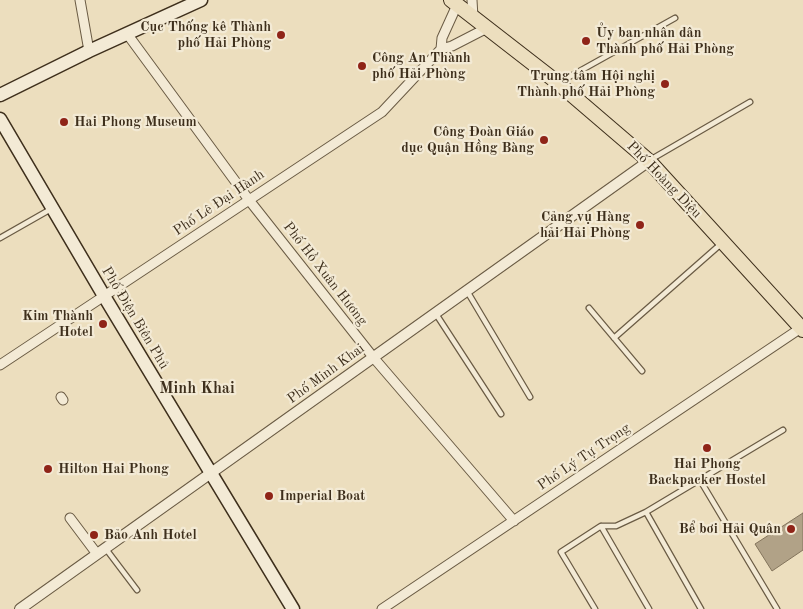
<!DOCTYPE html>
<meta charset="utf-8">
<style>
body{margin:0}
canvas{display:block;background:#ecdebe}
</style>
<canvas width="803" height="609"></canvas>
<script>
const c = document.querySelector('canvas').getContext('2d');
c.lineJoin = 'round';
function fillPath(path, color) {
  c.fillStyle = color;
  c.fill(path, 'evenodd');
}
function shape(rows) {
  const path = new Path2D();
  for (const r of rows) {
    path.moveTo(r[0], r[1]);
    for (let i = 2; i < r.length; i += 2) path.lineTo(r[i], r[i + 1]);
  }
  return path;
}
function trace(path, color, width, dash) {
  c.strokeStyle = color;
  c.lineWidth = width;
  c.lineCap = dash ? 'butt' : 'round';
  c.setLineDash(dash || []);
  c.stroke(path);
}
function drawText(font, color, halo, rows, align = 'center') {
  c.font = font + ' "Old Standard TT",serif';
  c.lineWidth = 4.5;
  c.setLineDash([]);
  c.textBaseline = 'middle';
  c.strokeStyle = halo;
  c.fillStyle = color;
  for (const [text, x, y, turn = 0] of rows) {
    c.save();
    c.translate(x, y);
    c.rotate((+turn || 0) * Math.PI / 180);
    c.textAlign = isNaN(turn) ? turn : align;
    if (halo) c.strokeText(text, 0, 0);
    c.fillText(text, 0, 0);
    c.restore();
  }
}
const water = shape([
 [803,513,803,550,772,571,755,544,803,513]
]);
fillPath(water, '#b1a287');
trace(water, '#83745c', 1);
const service = shape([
 [560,82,675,18],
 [650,160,750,102],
 [0,238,51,209],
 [467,291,530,397],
 [589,308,642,371],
 [436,314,501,414],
 [614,338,722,243],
 [700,480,777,609],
 [646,512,783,430],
 [601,526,616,526,646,512,701,609],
 [106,549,137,590],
 [595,609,561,552,601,526,649,609]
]);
const minor = shape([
 [80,0,89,51],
 [472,0,473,17],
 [128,35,249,200,373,357,514,521],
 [441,49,442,38,457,5],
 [0,365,382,112,441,49,452,46,487,28],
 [61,397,63,400],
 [70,518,97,554],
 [382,609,801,328]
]);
const tertiary = shape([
 [20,609,649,161]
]);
const secondary = shape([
 [0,95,89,51,201,0],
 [0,119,104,296,293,609]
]);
const primary = shape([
 [451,0,558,83,649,161,803,330]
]);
trace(service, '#6a5b44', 7);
trace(minor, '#6a5b44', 11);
trace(tertiary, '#6a5b44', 12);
trace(secondary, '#3e2f1c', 15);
trace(primary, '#3e2f1c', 16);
trace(service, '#f3ead5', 4.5);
trace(minor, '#f3ead5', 9);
trace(tertiary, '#f3ead5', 10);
trace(secondary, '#f3ead5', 12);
trace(primary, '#ecdebe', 14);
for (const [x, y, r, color] of [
 [281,35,5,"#8f2418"],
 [586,41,5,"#8f2418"],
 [362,66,5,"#8f2418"],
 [665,84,5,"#8f2418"],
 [64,122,5,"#8f2418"],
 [544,140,5,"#8f2418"],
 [640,225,5,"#8f2418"],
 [103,324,5,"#8f2418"],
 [707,448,5,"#8f2418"],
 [48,469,5,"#8f2418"],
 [269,496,5,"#8f2418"],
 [791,529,5,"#8f2418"],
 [94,535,5,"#8f2418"]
]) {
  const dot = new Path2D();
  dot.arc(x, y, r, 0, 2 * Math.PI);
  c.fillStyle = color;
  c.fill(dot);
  trace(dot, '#f3ead5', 2);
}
drawText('bold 14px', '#3e2f1c', '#f3ead5', [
 ["Cục Thống kê Thành",271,27],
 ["phố Hải Phòng",271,43],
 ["Ủy ban nhân dân",596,33,"left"],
 ["Thành phố Hải Phòng",596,49,"left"],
 ["Công An Thành",372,58,"left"],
 ["phố Hải Phòng",372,74,"left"],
 ["Trung tâm Hội nghị",655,76],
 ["Thành phố Hải Phòng",655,92],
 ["Hai Phong Museum",74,122,"left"],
 ["Công Đoàn Giáo",534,132],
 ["dục Quận Hồng Bàng",534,148],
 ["Cảng vụ Hàng",630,217],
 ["hải Hải Phòng",630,233],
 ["Kim Thành",93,316],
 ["Hotel",93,332],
 ["Hai Phong",707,464,"center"],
 ["Backpacker Hostel",707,480,"center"],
 ["Hilton Hai Phong",58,469,"left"],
 ["Imperial Boat",279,496,"left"],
 ["Bể bơi Hải Quân",781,529],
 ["Bảo Anh Hotel",104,535,"left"]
], 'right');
drawText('14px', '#3e2f1c', '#f3ead5', [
 ["Phố Hoàng Diệu",664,180,46],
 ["Phố Lê Đại Hành",219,203,-34],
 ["Phố Hồ Xuân Hương",325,274,52],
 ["Phố Điện Biên Phủ",135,318,59],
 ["Phố Minh Khai",326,374,-36],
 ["Phố Lý Tự Trọng",584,457,-34]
]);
drawText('bold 16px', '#3e2f1c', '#f3ead5', [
 ["Minh Khai",197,389]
]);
</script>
